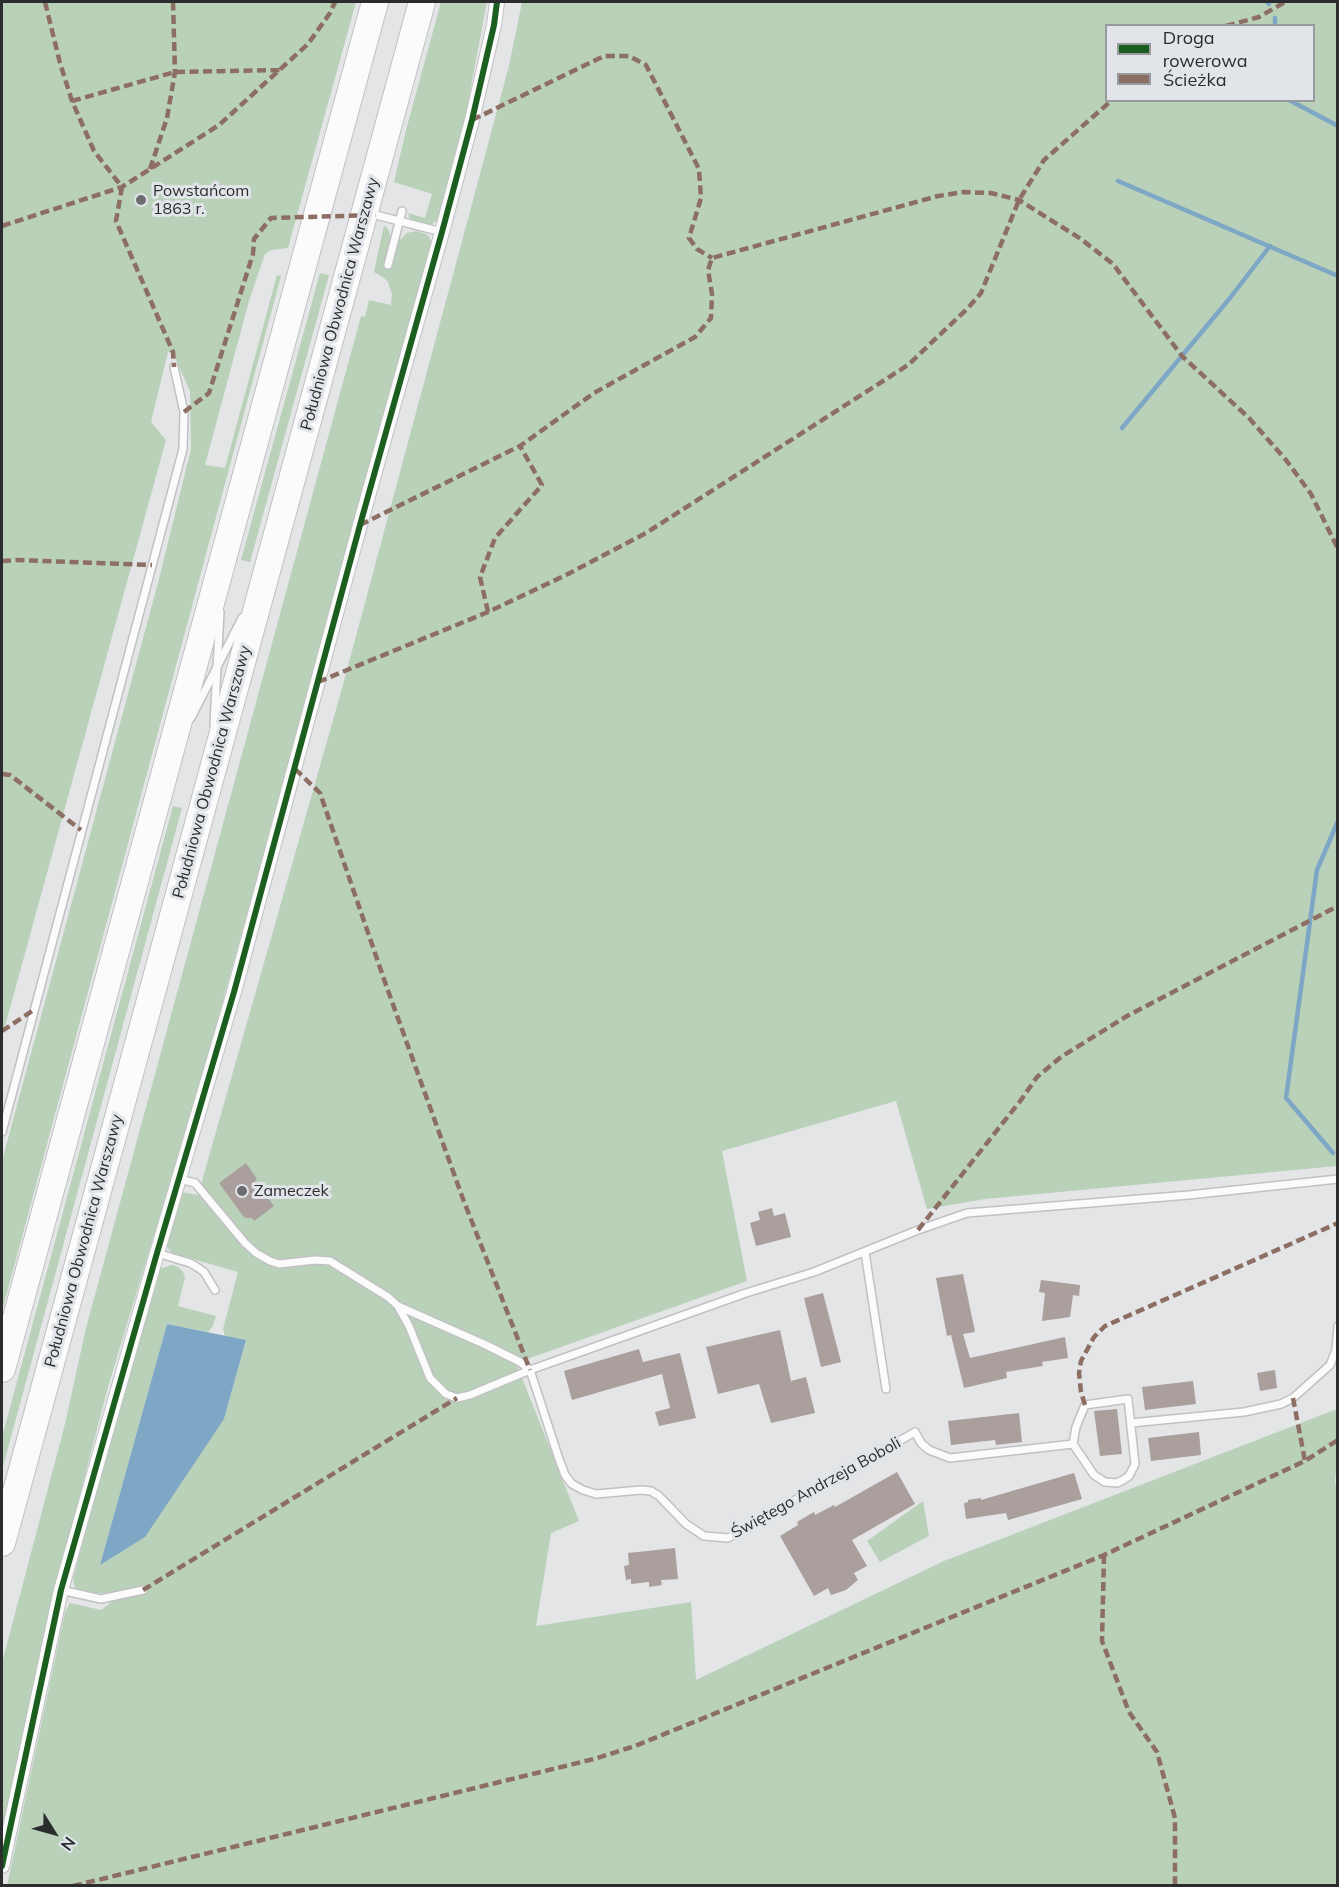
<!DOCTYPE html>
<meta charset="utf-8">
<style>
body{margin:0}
#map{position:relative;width:1339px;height:1887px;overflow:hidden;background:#e3e5e7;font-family:Mulish,sans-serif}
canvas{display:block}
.frame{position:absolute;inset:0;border:3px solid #2a2c2d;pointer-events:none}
.legend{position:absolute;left:1105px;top:24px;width:210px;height:78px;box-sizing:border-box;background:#e1e5e9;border:2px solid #989b9e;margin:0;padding:8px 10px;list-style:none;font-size:18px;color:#2a2c2d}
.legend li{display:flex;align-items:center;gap:12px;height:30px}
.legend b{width:30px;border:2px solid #989b9e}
.north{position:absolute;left:24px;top:1803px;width:60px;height:60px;-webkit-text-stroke:4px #e1e5e9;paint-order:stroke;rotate:127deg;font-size:16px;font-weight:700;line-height:24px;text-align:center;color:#2a2c2d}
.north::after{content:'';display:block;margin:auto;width:21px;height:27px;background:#2a2c2d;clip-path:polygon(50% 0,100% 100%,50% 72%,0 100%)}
</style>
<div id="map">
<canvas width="1339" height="1887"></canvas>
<div class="frame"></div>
<ul class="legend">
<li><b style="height:8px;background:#1b5e20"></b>Droga rowerowa</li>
<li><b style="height:8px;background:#8d6e63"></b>Ścieżka</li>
</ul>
<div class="north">N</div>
</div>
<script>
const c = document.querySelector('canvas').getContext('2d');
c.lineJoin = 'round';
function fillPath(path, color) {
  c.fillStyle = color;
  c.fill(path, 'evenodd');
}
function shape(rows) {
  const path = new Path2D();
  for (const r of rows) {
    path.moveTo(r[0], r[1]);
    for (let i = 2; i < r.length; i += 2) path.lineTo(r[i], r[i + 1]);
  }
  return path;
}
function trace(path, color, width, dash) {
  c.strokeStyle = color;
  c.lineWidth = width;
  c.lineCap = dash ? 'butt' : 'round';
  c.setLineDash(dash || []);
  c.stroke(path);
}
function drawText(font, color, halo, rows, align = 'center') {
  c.font = font + ' Mulish,sans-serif';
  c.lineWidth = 6;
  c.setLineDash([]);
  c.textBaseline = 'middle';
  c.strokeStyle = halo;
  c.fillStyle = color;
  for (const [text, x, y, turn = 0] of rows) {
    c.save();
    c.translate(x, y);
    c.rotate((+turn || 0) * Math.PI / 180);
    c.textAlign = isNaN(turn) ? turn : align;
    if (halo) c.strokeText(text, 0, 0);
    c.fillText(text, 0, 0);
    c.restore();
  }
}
fillPath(shape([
 [2,2,356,2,288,248,271,250,265,254,249,301,205,465,225,468,277,275,281,276,2,1311,2,1161,159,579,191,449,190,391,173,353,168,352,151,422,166,440,2,1037],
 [441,2,487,2,465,118,440,218,431,225,421,224,410,219,408,213,425,218,432,194,394,182,406,130],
 [522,2,1337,2,1337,1166,985,1199,927,1209,896,1101,722,1151,747,1281,516,1363,579,1521,551,1533,536,1626,691,1602,696,1680,944,1561,1337,1409,1338,1447,1335,1481,1338,1497,1337,1885,7,1886,65,1612,70,1603,101,1610,123,1593,89,1593,75,1588,73,1579,153,1278,159,1269,172,1265,178,1267,183,1272,185,1277,178,1306,216,1316,213,1326,208,1332,167,1324,100,1565,224,1419,246,1340,225,1336,223,1329,238,1272,172,1253,165,1244,182,1192,198,1195,341,692,509,66],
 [1106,26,1314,26,1314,100,1106,100],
 [384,225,388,229,391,238,385,263,391,265,397,243,407,233,416,231,426,234,430,238,432,247,204,1069,108,1387,64,1556,2,1830,2,1663,65,1424,86,1328,361,316,365,317,369,300,391,305,392,294,388,282,384,278,374,272],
 [320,273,329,275,250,562,241,560],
 [173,806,182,808,2,1470,2,1437],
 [923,1501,929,1536,880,1562,867,1541]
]), '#b9d0b9');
fillPath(shape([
 [167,1324,246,1340,224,1419,145,1537,100,1565]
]), '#7ea7c6');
trace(shape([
 [1267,2,1269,4],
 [1275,18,1275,26],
 [1289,100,1338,126],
 [1118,181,1338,276],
 [1122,428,1230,298,1270,246],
 [1333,1153,1286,1098,1317,870,1338,821]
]), '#7ea7c6', 4.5);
fillPath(shape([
 [246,1163,257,1179,255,1181,274,1206,254,1221,252,1218,246,1218,243,1216,219,1183],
 [772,1208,774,1216,785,1213,791,1237,756,1246,750,1223,760,1220,758,1212],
 [963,1274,975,1332,963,1334,970,1358,1065,1337,1068,1358,1042,1362,1043,1366,1006,1372,1007,1378,964,1388,951,1335,947,1336,936,1278],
 [1041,1280,1080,1285,1079,1296,1073,1295,1070,1317,1042,1321,1045,1293,1039,1292],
 [823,1293,841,1362,821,1367,804,1298],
 [780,1330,791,1381,806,1377,815,1413,771,1423,759,1384,718,1394,706,1347],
 [639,1349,643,1362,680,1353,696,1418,659,1426,655,1412,670,1408,662,1374,572,1400,564,1371],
 [1275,1370,1277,1388,1260,1391,1257,1373],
 [1193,1381,1196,1404,1145,1410,1142,1387],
 [1117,1409,1122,1454,1100,1456,1094,1411],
 [1019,1413,1022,1442,996,1445,995,1440,951,1445,948,1421],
 [1199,1432,1201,1455,1151,1461,1148,1438],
 [897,1472,915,1504,852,1540,867,1566,854,1573,858,1580,846,1590,831,1595,828,1588,814,1596,780,1536,798,1525,797,1522,814,1512,815,1515,834,1505,835,1507],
 [1074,1473,1082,1499,1008,1520,1006,1513,966,1519,964,1503,968,1502,968,1500,981,1498,981,1500],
 [675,1548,678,1579,661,1580,662,1585,649,1587,649,1582,631,1584,631,1579,626,1580,624,1566,629,1565,628,1553]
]), '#aa9f9d');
const lane = shape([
 [376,215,442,232],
 [388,265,402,211],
 [191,718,242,618],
 [214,724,220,612],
 [2,1132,183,449,184,412,174,367],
 [179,1179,195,1183,245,1243,256,1253,270,1261,279,1264,315,1260,330,1261,388,1297,398,1306,409,1326,430,1378,446,1394,457,1398,470,1395,530,1370,559,1459,565,1475,572,1484,583,1490,596,1494,641,1490,651,1491,659,1496,686,1524,704,1536,728,1538,915,1432,921,1443,929,1450,950,1458,1073,1444],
 [865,1252,886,1389],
 [157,1253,190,1263,197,1267,204,1272,215,1290],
 [398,1306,486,1345,520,1362,530,1370,746,1293,814,1272,918,1230,967,1213,1189,1195,1338,1179],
 [1128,1399,1135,1464,1129,1476,1123,1480,1117,1483,1105,1482,1094,1475,1073,1444,1076,1427,1085,1405,1128,1399],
 [1131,1423,1244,1412,1281,1404,1293,1398,1330,1365,1336,1350,1338,1326],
 [61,1590,101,1599,143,1590]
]);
const street = shape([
 [2,1866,61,1590,157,1253,234,992,360,525,442,232,472,120,494,25,497,2]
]);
const highway = shape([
 [2,1369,375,2],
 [2,1543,422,2]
]);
trace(lane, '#c0c1c3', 10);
trace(street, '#c0c1c3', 16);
trace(highway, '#c0c1c3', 28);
trace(lane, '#fbfbfb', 7);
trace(street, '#fbfbfb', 14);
trace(highway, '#fbfbfb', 26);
trace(shape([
 [45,2,60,63,72,101,94,151,122,187,116,221,173,352,174,367],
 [1226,26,1259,17,1285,2],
 [72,101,175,72,280,70],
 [472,120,604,56,629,56,646,65,699,169,701,198,689,238,697,249,712,258],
 [150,169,167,118,175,72,173,2],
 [2,226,122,187,219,125,308,44,330,13,335,2],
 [184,412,209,393,253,254,254,239,271,218,376,215],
 [360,525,520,446,594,393,695,337,711,318,712,294,708,270,712,258,938,196,964,192,991,193,1019,200,1081,239,1113,264,1182,356,1249,418,1286,460,1311,494,1338,549],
 [2,561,17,560,152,565],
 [488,612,480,577,495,538,542,485,520,446],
 [318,682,488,612,566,575,646,533,908,365,968,308,981,293,1019,200,1044,160,1112,100],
 [295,769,320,793,386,985,463,1199,530,1370],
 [2,774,10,775,81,830],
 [2,1031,35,1009],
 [918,1230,1021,1100,1037,1077,1061,1057,1127,1016,1338,906],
 [1293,1398,1305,1461],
 [1085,1405,1081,1392,1079,1373,1081,1361,1094,1337,1105,1326,1338,1223],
 [1104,1555,1102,1641,1129,1712,1157,1752,1175,1818,1175,1886],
 [143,1590,457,1398],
 [73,1886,594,1759,635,1746,1104,1555,1305,1461,1338,1440]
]), '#8d6e63', 4.5, [9, 4.5]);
trace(shape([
 [2,1866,61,1590,157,1253,234,992,360,525,442,232,472,120,494,25,497,2]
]), '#1b5e20', 6);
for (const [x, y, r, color] of [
 [141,200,6,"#6b6d6e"],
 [242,1191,6,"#6b6d6e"]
]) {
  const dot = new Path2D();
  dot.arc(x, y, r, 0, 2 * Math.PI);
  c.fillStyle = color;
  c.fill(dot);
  trace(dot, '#e1e5e9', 2);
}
drawText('16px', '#2a2c2d', '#e1e5e9', [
 ["Powstańcom",153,191],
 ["1863 r.",153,209],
 ["Zameczek",254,1191]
], 'left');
drawText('16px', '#2a2c2d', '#e1e5e9', [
 ["Południowa Obwodnica Warszawy",340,304,-75],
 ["Południowa Obwodnica Warszawy",212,772,-75],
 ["Południowa Obwodnica Warszawy",84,1241,-75],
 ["Świętego Andrzeja Boboli",816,1488,-29]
]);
</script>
